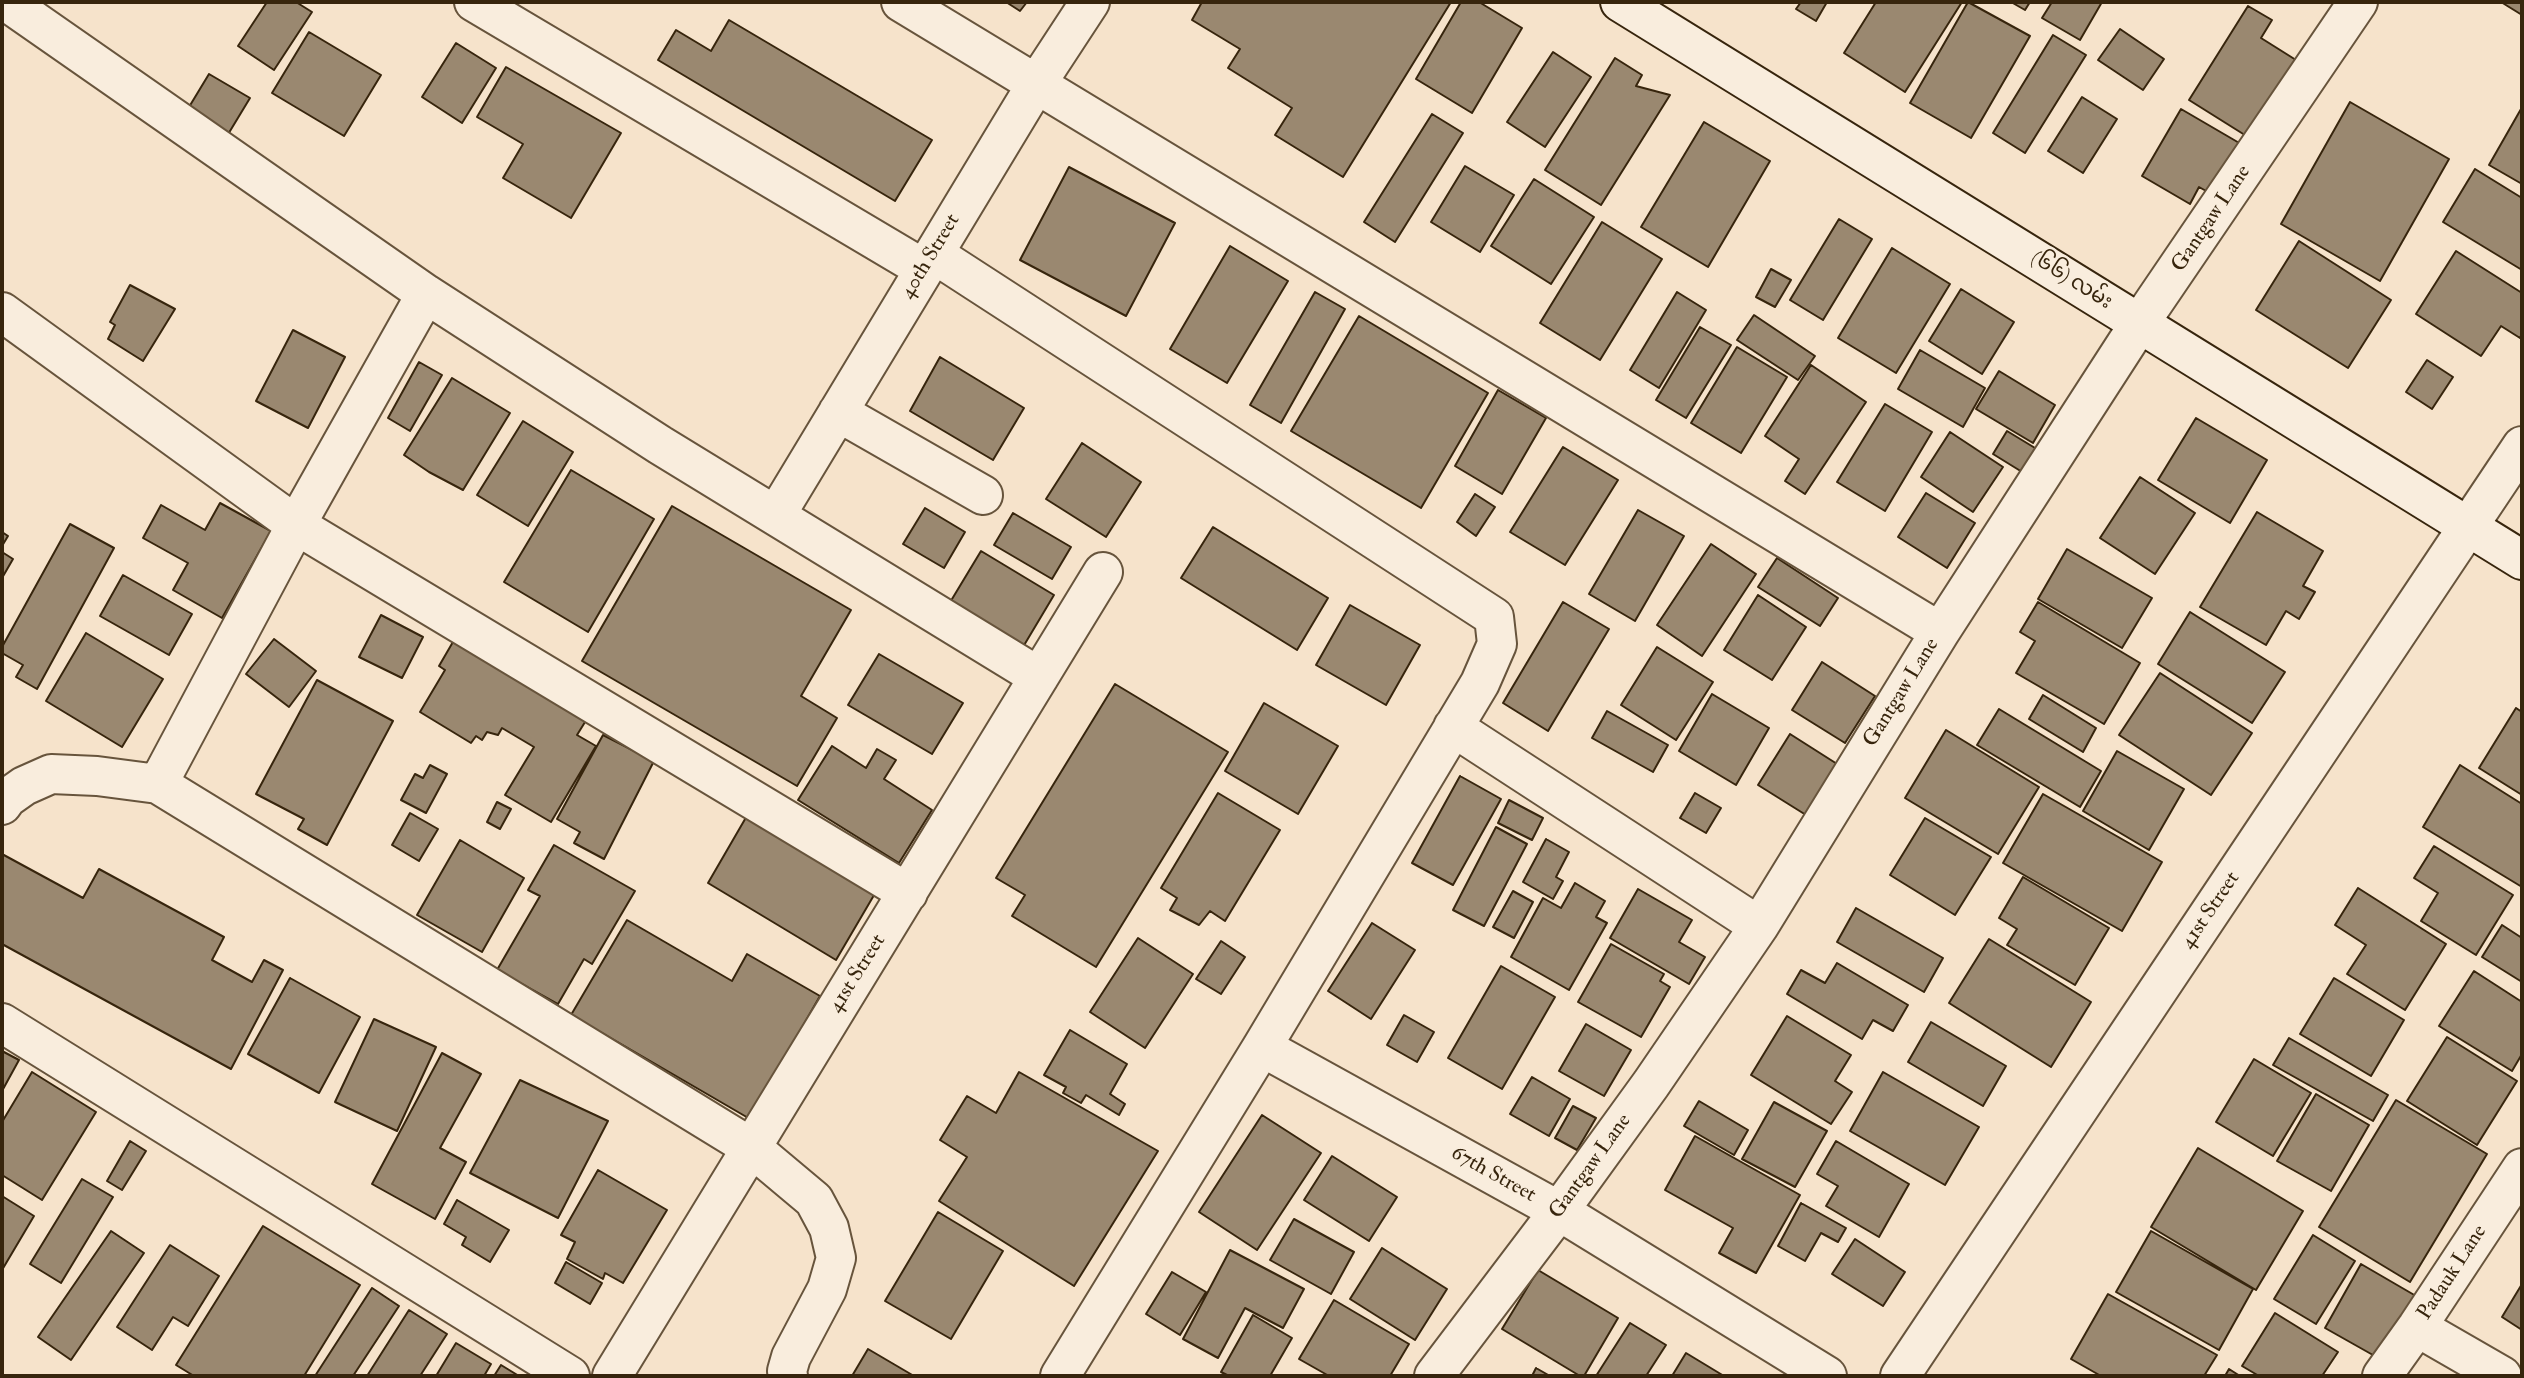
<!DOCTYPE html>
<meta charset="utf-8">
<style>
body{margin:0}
#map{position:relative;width:2524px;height:1378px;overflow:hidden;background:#f6e3cb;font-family:"IM FELL Double Pica",serif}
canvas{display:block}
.frame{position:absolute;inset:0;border:4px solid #37250d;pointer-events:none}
</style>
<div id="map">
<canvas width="2524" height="1378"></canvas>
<div class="frame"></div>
</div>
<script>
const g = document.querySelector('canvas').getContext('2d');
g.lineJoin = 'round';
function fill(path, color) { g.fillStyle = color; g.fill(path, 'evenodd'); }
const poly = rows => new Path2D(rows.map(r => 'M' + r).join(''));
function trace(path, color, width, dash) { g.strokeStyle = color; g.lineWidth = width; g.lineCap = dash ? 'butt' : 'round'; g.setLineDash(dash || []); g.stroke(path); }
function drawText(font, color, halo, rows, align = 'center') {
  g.font = font + ' "IM FELL Double Pica","Noto Sans Myanmar",serif'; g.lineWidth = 5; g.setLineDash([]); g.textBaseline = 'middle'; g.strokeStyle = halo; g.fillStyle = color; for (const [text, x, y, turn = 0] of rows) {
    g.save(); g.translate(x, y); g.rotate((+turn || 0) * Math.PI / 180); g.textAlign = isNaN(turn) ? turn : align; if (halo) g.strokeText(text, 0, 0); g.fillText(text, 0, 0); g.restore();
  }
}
const building = poly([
 [267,2,296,2,312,12,274,70,238,46,267,2],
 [1006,2,1027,2,1020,11,1006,2],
 [1202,2,1451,2,1343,177,1275,135,1292,108,1228,68,1240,49,1192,20,1202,2],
 [1461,2,1479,2,1522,28,1472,113,1416,79,1461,2],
 [1801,2,1827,2,1816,21,1796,9,1801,2],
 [1876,2,1962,2,1905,92,1844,53,1876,2],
 [1968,2,2030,36,1971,138,1910,103,1968,2],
 [2011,2,2030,2,2025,10,2011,2],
 [2052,2,2102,2,2080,40,2042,18,2052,2],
 [2501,2,2522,2,2522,15,2501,2],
 [2248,6,2272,20,2261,38,2296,60,2248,137,2189,100,2248,6],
 [729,20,932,140,895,201,658,60,676,30,711,51,729,20],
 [2120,29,2164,59,2143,90,2098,60,2120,29],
 [309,32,381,75,344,136,272,93,309,32],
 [2053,35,2086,55,2025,153,1993,133,2053,35],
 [456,43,496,68,462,123,422,97,456,43],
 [1553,52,1591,77,1545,147,1507,122,1553,52],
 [1615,58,1642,75,1636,86,1670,95,1601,205,1545,170,1615,58],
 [506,67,621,133,571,218,503,178,523,144,477,117,506,67],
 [209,74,250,98,227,136,186,112,209,74],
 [2082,97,2117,119,2083,173,2048,151,2082,97],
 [2350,102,2449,159,2380,281,2281,224,2350,102],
 [2181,109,2253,151,2224,201,2199,187,2190,204,2142,176,2181,109],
 [2521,109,2522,109,2522,184,2489,165,2521,109],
 [1432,114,1463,133,1395,242,1364,222,1432,114],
 [1704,122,1770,161,1708,267,1641,227,1704,122],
 [1465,166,1514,195,1480,252,1431,222,1465,166],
 [1069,167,1175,223,1126,316,1020,260,1069,167],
 [2475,169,2522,198,2522,270,2443,222,2475,169],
 [1534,179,1594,217,1551,284,1491,246,1534,179],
 [1839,219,1872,239,1823,320,1790,300,1839,219],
 [1602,222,1662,259,1600,360,1540,323,1602,222],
 [2299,241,2391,300,2348,368,2256,310,2299,241],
 [1230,246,1288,281,1227,383,1170,349,1230,246],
 [1892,248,1950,284,1896,373,1838,338,1892,248],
 [2456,251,2522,293,2522,334,2520,338,2501,326,2481,356,2416,314,2456,251],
 [1771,269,1791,280,1775,307,1756,297,1771,269],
 [130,285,175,309,143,361,108,339,115,325,110,322,130,285],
 [1961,289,2014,322,1982,374,1929,341,1961,289],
 [1315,292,1345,309,1281,423,1250,405,1315,292],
 [1677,292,1706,310,1659,388,1630,370,1677,292],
 [1754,315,1815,356,1798,380,1737,340,1754,315],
 [1359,316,1488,393,1421,508,1291,431,1359,316],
 [1700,327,1731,345,1686,418,1656,400,1700,327],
 [293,330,345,357,308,428,256,401,293,330],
 [1737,347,1787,377,1741,453,1691,423,1737,347],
 [1920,350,1985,388,1963,427,1898,389,1920,350],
 [940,357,1024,408,993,460,910,411,940,357],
 [2427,360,2453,377,2432,409,2406,392,2427,360],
 [419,362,442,375,410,431,388,418,419,362],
 [1811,365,1866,402,1805,494,1785,481,1799,459,1765,436,1811,365],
 [1999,371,2055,405,2033,443,1976,409,1999,371],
 [452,378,510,413,463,490,429,472,404,455,452,378],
 [1498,390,1546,418,1502,494,1455,466,1498,390],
 [1885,404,1932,432,1885,511,1837,482,1885,404],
 [2196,418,2267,460,2230,523,2158,480,2196,418],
 [523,421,573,452,528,526,477,495,523,421],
 [2007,431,2040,451,2027,475,1993,454,2007,431],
 [1950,432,2003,467,1973,512,1921,477,1950,432],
 [1082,443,1141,482,1106,537,1046,499,1082,443],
 [1563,447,1618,480,1565,565,1510,532,1563,447],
 [571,470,654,519,588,632,504,582,571,470],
 [2140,477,2195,513,2155,574,2100,538,2140,477],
 [1926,493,1975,523,1947,568,1898,537,1926,493],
 [1475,494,1495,507,1476,536,1457,522,1475,494],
 [220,503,271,531,222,618,173,590,188,563,143,538,161,505,205,530,220,503],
 [672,506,851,610,801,696,837,718,797,786,582,661,672,506],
 [925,508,965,532,944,568,903,544,925,508],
 [1638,510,1684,536,1635,621,1589,594,1638,510],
 [2257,512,2323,551,2303,586,2315,592,2299,619,2286,611,2266,645,2200,607,2257,512],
 [1013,513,1071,547,1052,579,994,545,1013,513],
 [70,524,114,548,37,689,16,677,23,665,2,653,2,647,70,524],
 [1213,527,1328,598,1297,650,1181,578,1213,527],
 [2,532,8,536,2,546,2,532],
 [1711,544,1756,574,1702,656,1657,625,1711,544],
 [2067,549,2152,598,2122,648,2038,599,2067,549],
 [981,551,1054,595,1020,652,946,609,981,551],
 [2,552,13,559,2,578,2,552],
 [1777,558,1838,598,1820,626,1758,587,1777,558],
 [123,575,192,614,169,655,100,616,123,575],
 [1758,595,1806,627,1772,680,1724,650,1758,595],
 [1563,602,1609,629,1548,731,1503,703,1563,602],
 [2038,602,2140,663,2104,724,2016,673,2035,641,2020,632,2038,602],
 [1350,605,1420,645,1386,705,1316,665,1350,605],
 [2190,612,2285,672,2252,723,2158,664,2190,612],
 [381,615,423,637,402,678,359,657,381,615],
 [86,633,163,679,122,747,46,701,86,633],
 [457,635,590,714,577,735,596,746,551,822,505,795,534,747,502,728,498,735,487,732,482,740,476,736,471,743,420,712,445,670,439,666,457,635],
 [274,639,316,671,289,707,246,674,274,639],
 [1657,647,1713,682,1676,740,1621,705,1657,647],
 [879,654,963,703,932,754,848,705,879,654],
 [1822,662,1875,696,1845,743,1792,710,1822,662],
 [2160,673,2252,733,2211,795,2119,735,2160,673],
 [317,680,393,721,327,845,298,829,304,819,256,794,317,680],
 [1115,684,1228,752,1096,967,1012,916,1025,895,996,878,1115,684],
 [1712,694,1769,728,1736,785,1679,751,1712,694],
 [2043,695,2096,728,2083,752,2029,719,2043,695],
 [1264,703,1338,746,1298,814,1225,771,1264,703],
 [2516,708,2522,712,2522,795,2479,768,2516,708],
 [1999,709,2101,771,2080,807,1977,745,1999,709],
 [1607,711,1668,745,1653,772,1592,738,1607,711],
 [1946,730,2039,787,1998,854,1905,798,1946,730],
 [1790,734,1845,769,1814,820,1758,785,1790,734],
 [603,735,654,761,604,859,574,843,580,832,557,819,603,735],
 [832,746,866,768,877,749,896,760,884,779,932,810,899,863,798,800,832,746],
 [2117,751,2184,789,2149,850,2083,811,2117,751],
 [430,765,447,774,426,813,401,800,415,774,423,778,430,765],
 [2460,765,2522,804,2522,887,2423,827,2460,765],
 [1460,776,1501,799,1453,885,1412,863,1460,776],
 [1218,793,1280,830,1225,921,1210,911,1199,925,1170,910,1177,898,1161,888,1218,793],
 [1695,793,1721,808,1706,833,1680,818,1695,793],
 [2043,794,2162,862,2122,931,2003,863,2043,794],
 [1509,800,1543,818,1532,840,1498,823,1509,800],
 [497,802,511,809,500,829,487,822,497,802],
 [410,813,438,829,419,861,392,845,410,813],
 [748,814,877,890,836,960,708,883,748,814],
 [1925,818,1991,857,1955,915,1890,875,1925,818],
 [1496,827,1527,844,1484,926,1453,910,1496,827],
 [1546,839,1569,852,1556,877,1563,881,1553,899,1523,882,1546,839],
 [460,840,524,878,482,952,417,915,460,840],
 [554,845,635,891,592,964,584,959,558,1004,497,970,540,896,528,890,554,845],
 [2434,846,2513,895,2476,955,2421,921,2438,893,2414,878,2434,846],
 [2,854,83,898,99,869,224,937,212,960,252,982,264,960,283,970,231,1069,2,944,2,854],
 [2023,877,2109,928,2075,985,2007,945,2017,929,1999,918,2023,877],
 [1575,883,1605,901,1596,917,1607,923,1569,990,1511,957,1543,898,1561,908,1575,883],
 [2358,888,2446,944,2405,1010,2347,974,2366,945,2335,925,2358,888],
 [1638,889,1692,920,1679,942,1705,957,1689,984,1610,938,1638,889],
 [1513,891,1533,902,1514,938,1493,927,1513,891],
 [1856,908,1943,958,1924,992,1837,942,1856,908],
 [627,920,732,981,747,954,820,996,750,1119,571,1015,627,920],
 [1372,923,1415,950,1371,1019,1328,991,1372,923],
 [2502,925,2522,938,2522,982,2482,957,2502,925],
 [1138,938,1193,974,1145,1048,1090,1012,1138,938],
 [1989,939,2091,1002,2051,1067,1949,1003,1989,939],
 [1221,941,1245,957,1221,994,1196,979,1221,941],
 [1611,944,1664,974,1660,981,1670,987,1641,1037,1578,1002,1611,944],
 [1837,963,1908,1005,1893,1031,1873,1020,1862,1039,1787,994,1801,970,1825,983,1837,963],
 [1501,966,1555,997,1502,1089,1448,1058,1501,966],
 [2474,971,2522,1002,2522,1054,2512,1071,2439,1026,2474,971],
 [290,978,360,1017,319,1093,248,1054,290,978],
 [2334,978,2404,1020,2371,1076,2300,1034,2334,978],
 [1404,1015,1434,1032,1417,1062,1387,1045,1404,1015],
 [1787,1016,1851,1055,1835,1081,1852,1092,1831,1124,1751,1075,1787,1016],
 [374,1019,436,1047,397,1131,335,1102,374,1019],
 [1931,1022,2006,1066,1983,1106,1908,1062,1931,1022],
 [1586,1024,1631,1050,1604,1096,1559,1071,1586,1024],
 [1070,1030,1127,1064,1110,1094,1125,1104,1119,1115,1086,1095,1081,1103,1063,1093,1066,1087,1044,1075,1070,1030],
 [2447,1037,2517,1081,2477,1145,2407,1101,2447,1037],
 [2289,1038,2388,1095,2373,1121,2273,1065,2289,1038],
 [2,1051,19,1060,2,1091,2,1051],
 [442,1053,481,1074,440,1148,466,1162,435,1219,372,1184,442,1053],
 [2254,1059,2311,1093,2273,1156,2216,1122,2254,1059],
 [32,1072,96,1112,42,1200,2,1175,2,1122,32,1072],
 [1019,1072,1158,1151,1074,1286,939,1201,967,1157,940,1140,967,1096,996,1113,1019,1072],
 [1883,1072,1979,1127,1945,1185,1850,1131,1883,1072],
 [1532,1077,1570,1099,1549,1136,1510,1114,1532,1077],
 [520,1080,608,1121,558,1218,470,1173,520,1080],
 [2316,1094,2369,1125,2331,1191,2277,1161,2316,1094],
 [2396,1100,2487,1154,2410,1282,2319,1227,2396,1100],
 [1699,1101,1748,1130,1734,1155,1684,1126,1699,1101],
 [1774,1102,1827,1131,1795,1187,1742,1159,1774,1102],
 [1573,1106,1596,1118,1577,1150,1555,1138,1573,1106],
 [1262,1115,1321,1153,1257,1250,1199,1212,1262,1115],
 [1695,1136,1800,1195,1756,1273,1719,1253,1733,1228,1665,1190,1695,1136],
 [130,1141,146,1151,122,1190,107,1181,130,1141],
 [1836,1141,1909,1184,1879,1237,1826,1206,1838,1186,1817,1174,1836,1141],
 [2198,1148,2303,1211,2256,1290,2151,1227,2198,1148],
 [1332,1156,1397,1197,1369,1241,1304,1200,1332,1156],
 [598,1170,667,1210,623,1283,605,1273,603,1279,567,1259,575,1242,561,1235,598,1170],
 [82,1179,113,1197,61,1283,30,1264,82,1179],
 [2,1196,34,1216,2,1270,2,1196],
 [457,1200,509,1230,490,1262,462,1245,466,1237,444,1224,457,1200],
 [1801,1203,1846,1228,1838,1242,1821,1233,1805,1261,1778,1246,1801,1203],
 [938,1212,1003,1251,951,1339,885,1301,938,1212],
 [1294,1219,1354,1252,1331,1294,1270,1260,1294,1219],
 [263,1226,360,1285,304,1376,194,1376,176,1365,263,1226],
 [111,1231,144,1253,71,1360,38,1337,111,1231],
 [2151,1231,2253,1289,2219,1350,2116,1292,2151,1231],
 [2313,1235,2355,1261,2316,1324,2274,1299,2313,1235],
 [1855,1239,1905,1272,1883,1306,1832,1274,1855,1239],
 [170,1245,219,1276,188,1326,173,1317,152,1350,117,1327,170,1245],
 [1382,1248,1447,1289,1415,1340,1350,1299,1382,1248],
 [1230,1250,1304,1289,1283,1328,1245,1308,1218,1358,1183,1339,1230,1250],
 [566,1262,602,1283,590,1304,555,1283,566,1262],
 [2361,1264,2416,1296,2380,1359,2325,1328,2361,1264],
 [1538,1270,1618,1318,1584,1376,1580,1376,1502,1329,1538,1270],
 [1172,1272,1206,1292,1180,1335,1146,1314,1172,1272],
 [2522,1284,2522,1330,2502,1317,2522,1284],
 [372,1288,399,1306,353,1376,315,1376,372,1288],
 [2108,1294,2217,1355,2204,1376,2101,1376,2071,1359,2108,1294],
 [1334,1300,1409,1344,1390,1376,1329,1376,1299,1359,1334,1300],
 [409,1310,447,1334,420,1376,367,1376,409,1310],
 [2275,1313,2338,1352,2322,1376,2259,1376,2242,1366,2275,1313],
 [1253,1315,1292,1338,1270,1376,1229,1376,1221,1372,1253,1315],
 [1630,1323,1666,1345,1646,1376,1596,1376,1630,1323],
 [456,1343,491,1364,484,1376,436,1376,456,1343],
 [868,1349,914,1376,852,1376,868,1349],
 [1686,1353,1724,1376,1672,1376,1686,1353],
 [501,1365,519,1376,494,1376,501,1365],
 [1536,1368,1550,1376,1532,1376,1536,1368],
 [2229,1369,2240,1376,2225,1376,2229,1369]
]);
const street = poly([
 [7,2,426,294,660,445,1039,677],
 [474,2,924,269],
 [901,2,1940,632],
 [934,254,1494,617,1497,644,1480,683,1262,1047,1060,1376],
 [426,294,296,525,158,784,752,1148,814,1200,829,1228,836,1258,827,1289,791,1357,787,1371,788,1376],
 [2,312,296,525,908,893],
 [838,412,983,495],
 [776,515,1037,83,1090,2],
 [1453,727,1759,926],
 [2,805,7,798,24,786,51,774,97,776,158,784],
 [2,1023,570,1376],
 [1262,1047,1559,1211,1827,1376],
 [2417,1327,2502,1376],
 [612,1376,1103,572],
 [1434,1376,1559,1211,1651,1084,1759,926,1940,632,2139,324,2358,2],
 [1900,1376,2522,446],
 [2382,1376,2417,1327,2522,1168]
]);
const secondary = poly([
 [1620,2,2522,560]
]);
const streetNames = [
 ["Gantgaw Lane",2212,219,-56],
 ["40th Street",931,257,-59],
 ["(၆၆) လမ်း",2071,281,32],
 ["Gantgaw Lane",1902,693,-58],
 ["41st Street",2211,911,-56],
 ["41st Street",858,974,-58],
 ["Gantgaw Lane",1591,1167,-54],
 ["67th Street",1493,1175,29],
 ["Padauk Lane",2453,1273,-57]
];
fill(building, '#9a8870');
trace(building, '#37250d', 2);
trace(street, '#67543c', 42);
trace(secondary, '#37250d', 42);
trace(street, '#f9eddd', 38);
trace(secondary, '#f9eddd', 38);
drawText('21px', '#37250d', '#f9eddd', streetNames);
</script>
